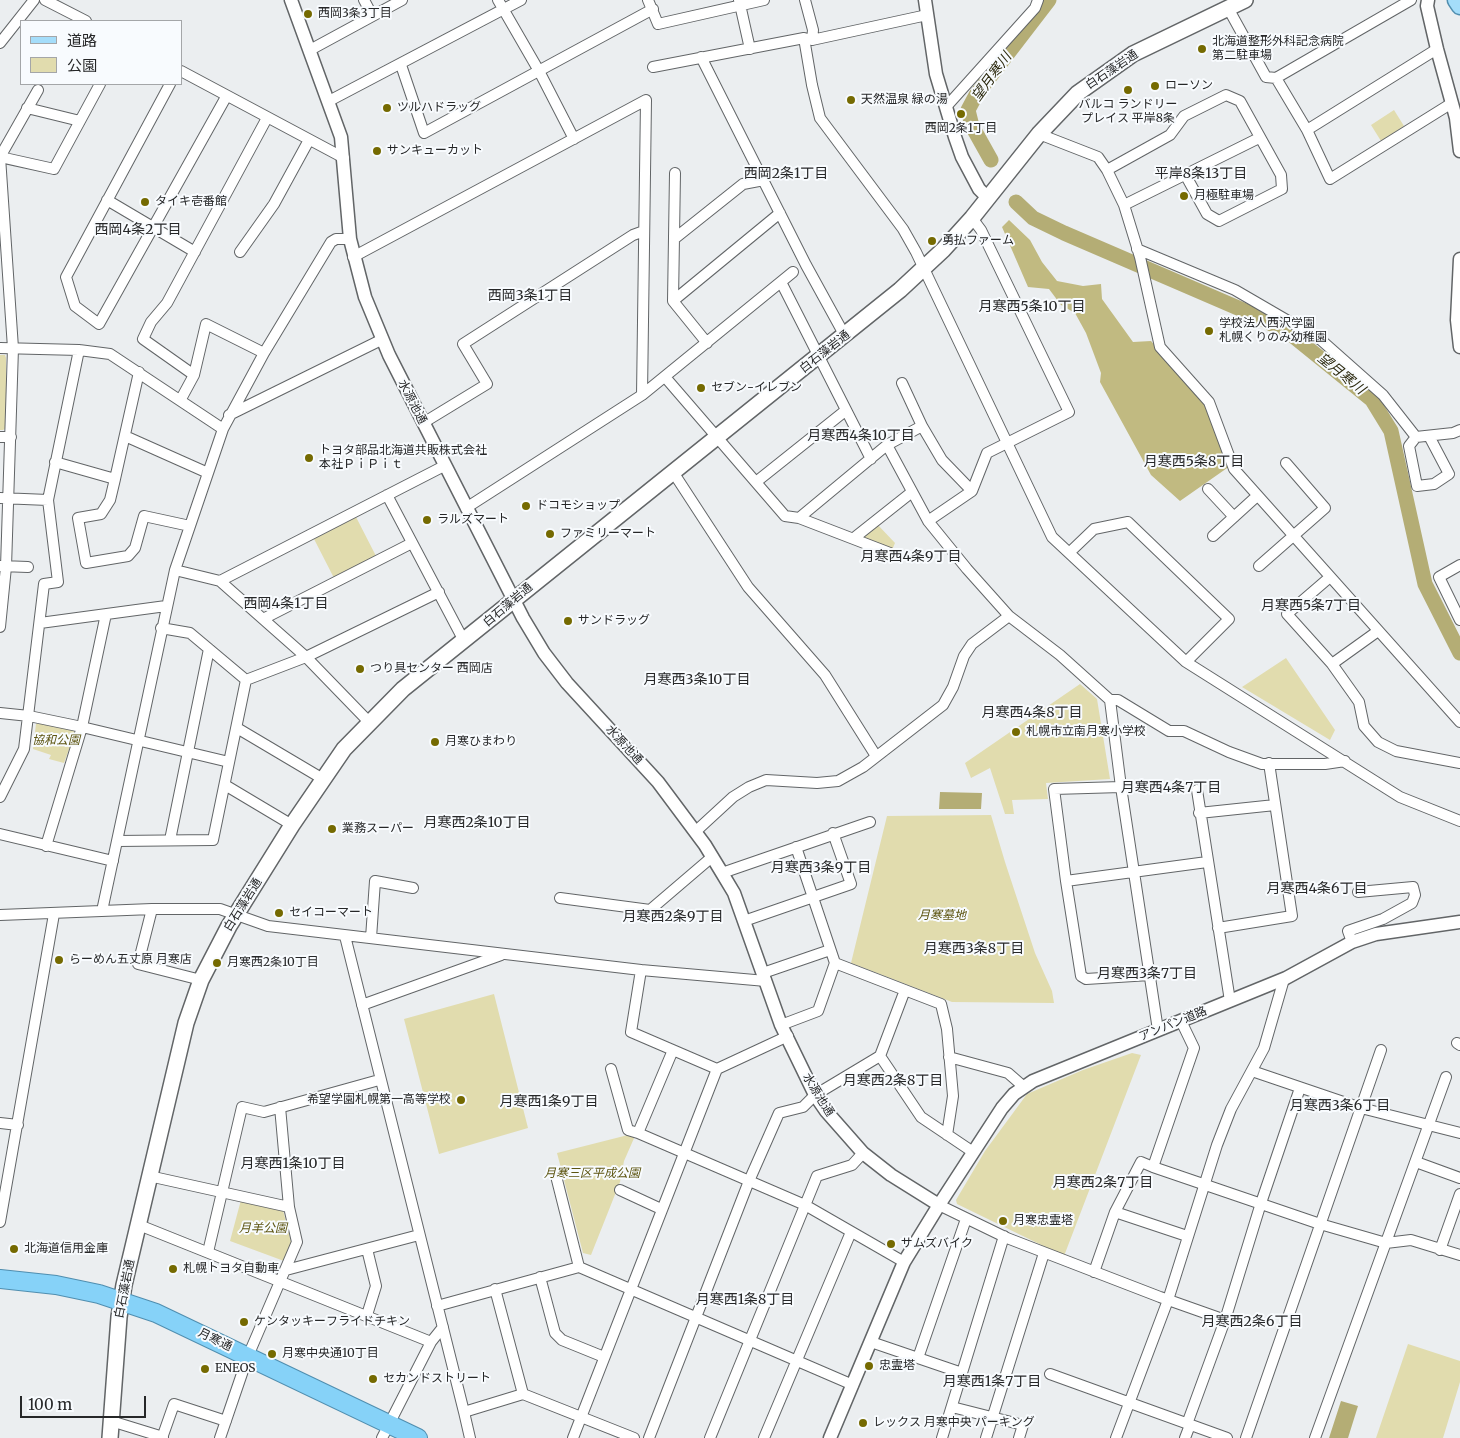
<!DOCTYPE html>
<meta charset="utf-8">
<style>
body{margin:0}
#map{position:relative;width:1460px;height:1438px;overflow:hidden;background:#ebeef0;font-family:Merriweather,"Noto Sans JP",serif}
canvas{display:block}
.legend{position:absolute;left:20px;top:20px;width:162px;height:65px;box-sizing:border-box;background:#f8fbfe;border:1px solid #a4a6a8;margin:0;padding:6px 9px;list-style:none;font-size:15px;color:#262728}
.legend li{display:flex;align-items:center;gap:10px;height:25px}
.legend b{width:25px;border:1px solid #a4a6a8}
.scale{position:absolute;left:20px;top:1396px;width:126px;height:22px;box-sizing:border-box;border:2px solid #262728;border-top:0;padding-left:6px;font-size:15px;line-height:18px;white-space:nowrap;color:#262728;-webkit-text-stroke:4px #f8fbfe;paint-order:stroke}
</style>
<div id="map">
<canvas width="1460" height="1438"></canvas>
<ul class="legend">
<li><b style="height:6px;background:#a4ddfa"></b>道路</li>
<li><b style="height:14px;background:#e1dcae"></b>公園</li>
</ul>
<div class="scale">100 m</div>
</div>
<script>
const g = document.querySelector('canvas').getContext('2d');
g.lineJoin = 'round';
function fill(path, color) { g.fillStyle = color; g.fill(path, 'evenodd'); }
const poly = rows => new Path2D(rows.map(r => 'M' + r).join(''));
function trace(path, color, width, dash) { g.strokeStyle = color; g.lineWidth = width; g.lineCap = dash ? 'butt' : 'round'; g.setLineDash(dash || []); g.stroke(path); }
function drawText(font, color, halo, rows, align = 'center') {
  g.font = font + ' Merriweather,"Noto Sans JP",serif'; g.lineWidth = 4; g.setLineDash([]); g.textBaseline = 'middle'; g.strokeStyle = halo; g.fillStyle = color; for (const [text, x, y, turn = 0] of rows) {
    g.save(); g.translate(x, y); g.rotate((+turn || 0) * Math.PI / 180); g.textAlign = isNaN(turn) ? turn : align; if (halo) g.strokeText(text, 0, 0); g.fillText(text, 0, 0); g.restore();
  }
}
const green = poly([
 [1394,110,1404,126,1381,141,1371,125],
 [0,355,5,355,6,358,6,428,3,430,0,430],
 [356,517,376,556,334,578,314,539],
 [877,524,895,543,892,550,863,538],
 [1286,658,1335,730,1330,740,1242,687],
 [1080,684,1097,699,1110,779,1046,783,1048,799,1012,800,1014,814,1005,814,990,768,971,778,965,763],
 [40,723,73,730,75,733,64,763,49,759,51,755,33,749,36,724],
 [991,815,1005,862,1035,953,1052,991,1054,1003,952,1002,851,963,887,816],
 [494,994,528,1128,439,1154,404,1019],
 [1132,1053,1141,1055,1064,1256,957,1204,956,1200,985,1151,1027,1094,1083,1070],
 [628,1135,635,1136,624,1161,620,1182,591,1255,583,1253,557,1153],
 [241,1200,283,1210,291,1242,284,1261,230,1241],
 [1408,1344,1460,1361,1460,1382,1443,1438,1376,1438]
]);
const forest = poly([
 [1009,220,1030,240,1042,262,1057,281,1083,286,1101,284,1102,299,1133,342,1151,341,1205,404,1230,466,1180,501,1151,475,1100,382,1101,373,1086,333,1075,313,1061,305,1049,289,1028,287,1002,227]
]);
const water = poly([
 [940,792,982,793,981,809,939,809],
 [1341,1401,1358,1406,1348,1438,1329,1438]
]);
const river = poly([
 [991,160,972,126,968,110,976,95,1049,0],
 [1016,202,1033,218,1064,233,1259,317,1293,336,1372,400,1391,431,1425,584,1460,653]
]);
const minor = poly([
 [45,0,86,21],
 [364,0,372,15],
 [498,0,539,71,574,139],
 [648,0,658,24,764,0],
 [739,0,750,49],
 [805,0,813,30,812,40],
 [1228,8,1266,77,1276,78,1307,130,1330,179,1452,103],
 [804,38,812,85,820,118,903,229,916,252,1052,537,1186,662,1400,797,1460,821],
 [0,43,34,0],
 [310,50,402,0],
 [701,57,806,265,845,336],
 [401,65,424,133,653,9],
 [653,67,804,38,812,40,927,15],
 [181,71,344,158],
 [1276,78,1411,0],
 [170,84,66,277,75,306,99,324,226,97],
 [329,101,521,0],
 [946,107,1035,8,1038,0],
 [27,108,80,121],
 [1307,130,1437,49],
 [1039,134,1098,157,1107,170,1124,205,1140,257,1160,347,1209,402,1234,469,1460,722],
 [0,157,54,169,100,84],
 [1107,170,1170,135,1184,116,1226,95,1240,101,1281,175,1282,189,1219,221,1207,214,1186,176],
 [675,173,673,301,707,343],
 [107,200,195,252],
 [1124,205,1259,138],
 [674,239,743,184,764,180],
 [1137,249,1235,290,1321,340,1383,395,1416,437,1453,433,1460,430],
 [240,252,274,204,309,140],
 [353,257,646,100,642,395],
 [781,282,871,459],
 [673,301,780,213],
 [0,348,79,350,110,354,223,429],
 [194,375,143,339,151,322,167,303,267,118],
 [665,377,785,516,799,518,887,445,922,426,902,383],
 [181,399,194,375,206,324,264,353],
 [229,415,381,340],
 [423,423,487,384,463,344,633,235,644,231],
 [922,426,942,460,972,491],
 [125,436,208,473],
 [0,437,11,437],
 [1416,437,1409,446,1417,486,1434,484,1449,474,1429,436],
 [887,445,928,521,967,569,1009,616,1060,655,1110,700,1121,787,1158,1030],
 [55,462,115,479,139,372],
 [673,472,748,587,825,675,876,756],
 [115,479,110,500,101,514,78,518,86,563,128,556,135,548,144,516,190,526],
 [756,482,845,411],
 [1208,489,1234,517],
 [387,495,464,641],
 [0,498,48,500,79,350],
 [466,508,642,395,793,272],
 [799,518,890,553],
 [928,521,972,491,987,453,1069,412,981,230,972,218],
 [1213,536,1257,496],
 [854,538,912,492],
 [1070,552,1094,529,1128,522,1229,619,1186,662],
 [1460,565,1439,577,1460,620],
 [1,566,28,567],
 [1259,566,1325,508,1286,463],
 [175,570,220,581,306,657,369,722],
 [1330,577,1287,614,1332,664,1359,702,1364,726,1378,742,1396,751,1460,763],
 [220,581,444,466],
 [263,619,412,543],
 [40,623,166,606],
 [0,627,6,567,13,348,0,157,38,90],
 [161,628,190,633,246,680],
 [1332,664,1378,631],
 [1110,700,1118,700,1169,731,1184,731,1229,752,1262,764,1325,764,1345,761],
 [0,713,29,716,82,727,229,762],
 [237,728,323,779],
 [225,785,292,825],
 [1121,787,1054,789,1066,881,1081,976,1086,979,1150,975],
 [1197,790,1230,1001],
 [0,797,24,749,44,584,58,582,48,500],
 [1199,813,1275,805],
 [695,832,733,797,749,787,766,780,817,783,838,781,863,767,943,705,953,687,964,656,972,644,1009,616],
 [0,834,113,861],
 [170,840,209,649],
 [117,841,213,840,246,680,306,657,439,592],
 [46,846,82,727,106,614],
 [796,847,835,963,941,1004,947,1029,953,1096,947,1135],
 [722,873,870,822],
 [1066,881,1207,862],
 [560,898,650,910,712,857],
 [152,909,138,964,201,980],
 [102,911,175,570,223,429,264,353,331,242,336,239,350,239],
 [0,915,152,909,220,909,268,926,641,970,766,981],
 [744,921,851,884,833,833],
 [1218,928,1292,916,1269,763],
 [345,936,464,1412,523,1394,634,1438],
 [371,938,375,881,413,888],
 [1352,942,1348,931,1383,919,1412,903,1415,895,1413,887,1358,892],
 [641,970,631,1032,717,1069],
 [763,973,830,950],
 [362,1005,501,955],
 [1181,1021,1194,1048,1153,1167,1320,1224,1386,1243,1411,1240,1460,1255],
 [781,1025,818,1011,835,963],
 [1457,1043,1460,1045],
 [673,1050,638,1133,805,1205,904,1262],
 [880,1056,921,1117,973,1152],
 [949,1057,1008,1073,1024,1087],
 [611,1069,628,1130,638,1133],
 [1252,1071,1361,1108,1460,1133],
 [0,1123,18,1125],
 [1416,1162,1460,1178],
 [555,1172,579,1267],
 [149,1176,289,1207],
 [620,1190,661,1209],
 [939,1205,1007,1238,1160,1297,1225,1320],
 [1115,1212,1187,1236],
 [0,1222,54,914],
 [139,1225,431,1342],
 [1440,1250,1460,1194],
 [208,1252,242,1107,264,1112,379,1080],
 [286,1270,419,1235],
 [1094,1272,1115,1212,1141,1162,1153,1167],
 [540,1277,555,1333,562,1340,604,1357],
 [495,1289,523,1394],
 [437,1306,579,1267,853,1385],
 [367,1315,376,1286,367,1249],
 [871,1342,962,1373],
 [918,1358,966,1219],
 [1050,1374,1227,1438],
 [952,1407,1023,1425,1019,1438],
 [464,1412,470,1438],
 [111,1421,163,1437],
 [1187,1424,1225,1320,1261,1203,1300,1088],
 [162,1438,174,1404,226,1421],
 [220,1438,248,1356,297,1242,289,1207,280,1107],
 [382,1438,431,1342,443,1327],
 [573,1438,717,1069,788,1036],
 [649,1438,749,1181,779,1113,803,1107,815,1095,880,1056,905,990],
 [710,1438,817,1176,852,1165,863,1153],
 [764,1438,851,1232],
 [942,1438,1004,1236],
 [986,1438,1044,1253],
 [1116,1438,1168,1300,1217,1145,1231,1109,1264,1048,1284,979],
 [1185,1438,1190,1425],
 [1246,1438,1381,1050],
 [1315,1438,1446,1077]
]);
const tertiary = poly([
 [291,0,341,137,350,239,365,297,389,355,523,618,544,653,567,683,658,782,705,845,722,873,734,893,781,1025,815,1095,826,1111,863,1153,891,1175,939,1205,904,1262,830,1438],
 [925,0,936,74,955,137,962,157,979,189,988,198],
 [1428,0,1427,6,1437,49,1456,118,1460,151],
 [1460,259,1457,320,1460,347],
 [939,1205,1002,1108,1014,1094,1033,1081,1286,978,1352,942,1376,934,1460,922]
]);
const secondary = poly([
 [110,1438,119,1317,124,1285,186,1023,201,980,229,926,292,825,344,749,403,689,900,290,943,250,972,218,1039,134,1078,93,1133,54,1245,0]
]);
const primary = poly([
 [1456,0,1460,6]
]);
const trunk = poly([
 [0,1279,56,1285,99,1294,156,1313,418,1438]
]);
const markers = [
 [308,14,5,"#756a01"],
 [1202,49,5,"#756a01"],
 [1155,86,5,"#756a01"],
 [1128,90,5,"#756a01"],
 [851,100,5,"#756a01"],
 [387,108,5,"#756a01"],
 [961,114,5,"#756a01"],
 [377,151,5,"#756a01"],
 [1184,196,5,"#756a01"],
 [145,202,5,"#756a01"],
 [932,241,5,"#756a01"],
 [1209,331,5,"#756a01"],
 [701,388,5,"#756a01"],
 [309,458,5,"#756a01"],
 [526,506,5,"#756a01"],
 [427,520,5,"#756a01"],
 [550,534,5,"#756a01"],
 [568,621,5,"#756a01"],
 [360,669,5,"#756a01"],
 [1016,732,5,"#756a01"],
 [435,742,5,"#756a01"],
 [332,829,5,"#756a01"],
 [279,913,5,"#756a01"],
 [59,960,5,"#756a01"],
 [217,963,5,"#756a01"],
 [461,1100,5,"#756a01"],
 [1003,1221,5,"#756a01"],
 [891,1244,5,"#756a01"],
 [14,1249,5,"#756a01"],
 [173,1269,5,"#756a01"],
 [244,1322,5,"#756a01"],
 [272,1354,5,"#756a01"],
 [869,1366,5,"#756a01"],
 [205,1369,5,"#756a01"],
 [373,1379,5,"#756a01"],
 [863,1423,5,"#756a01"]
];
const poiNames = [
 ["西岡3条3丁目",318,14],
 ["北海道整形外科記念病院",1212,42],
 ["第二駐車場",1212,56],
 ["ローソン",1165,86],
 ["天然温泉 緑の湯",861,100],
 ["バルコ ランドリー",1128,105,"center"],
 ["プレイス 平岸8条",1128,119,"center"],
 ["ツルハドラッグ",397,108],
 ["西岡2条1丁目",961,129,"center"],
 ["サンキューカット",387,151],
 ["月極駐車場",1194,196],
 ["タイキ壱番館",155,202],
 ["勇払ファーム",942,241],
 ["学校法人西沢学園",1219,324],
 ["札幌くりのみ幼稚園",1219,338],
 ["セブン-イレブン",711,388],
 ["トヨタ部品北海道共販株式会社",319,451],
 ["本社ＰｉＰｉｔ",319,465],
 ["ドコモショップ",536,506],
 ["ラルズマート",437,520],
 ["ファミリーマート",560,534],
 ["サンドラッグ",578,621],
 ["つり具センター 西岡店",370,669],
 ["札幌市立南月寒小学校",1026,732],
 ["月寒ひまわり",445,742],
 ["業務スーパー",342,829],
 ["セイコーマート",289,913],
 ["らーめん五丈原 月寒店",69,960],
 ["月寒西2条10丁目",227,963],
 ["希望学園札幌第一高等学校",451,1100,"right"],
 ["月寒忠霊塔",1013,1221],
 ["サムズバイク",901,1244],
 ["北海道信用金庫",24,1249],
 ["札幌トヨタ自動車",183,1269],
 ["ケンタッキーフライドチキン",254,1322],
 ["月寒中央通10丁目",282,1354],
 ["忠霊塔",879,1366],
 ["ENEOS",215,1369],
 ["セカンドストリート",383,1379],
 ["レックス 月寒中央 パーキング",873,1423]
];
const streetNames = [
 ["白石藻岩通",1112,70,-34],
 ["白石藻岩通",825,352,-38],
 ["水源池通",412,402,63],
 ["白石藻岩通",508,605,-40],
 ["水源池通",624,745,47],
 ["白石藻岩通",243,905,-58],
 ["アンパン道路",1173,1024,-22],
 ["水源池通",818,1095,58],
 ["白石藻岩通",125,1289,-79],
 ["月寒通",215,1340,26]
];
const parkNames = [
 ["協和公園",56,741],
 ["月寒墓地",942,916],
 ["月寒三区平成公園",592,1174],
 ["月羊公園",263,1229]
];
const waterNames = [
 ["望月寒川",992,77,-54],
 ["望月寒川",1341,374,39]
];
const neighbourhoodNames = [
 ["西岡2条1丁目",786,174],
 ["平岸8条13丁目",1201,174],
 ["西岡4条2丁目",138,230],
 ["西岡3条1丁目",530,296],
 ["月寒西5条10丁目",1032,307],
 ["月寒西4条10丁目",861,436],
 ["月寒西5条8丁目",1194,462],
 ["月寒西4条9丁目",911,557],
 ["西岡4条1丁目",286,604],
 ["月寒西5条7丁目",1311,606],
 ["月寒西3条10丁目",697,680],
 ["月寒西4条8丁目",1032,713],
 ["月寒西4条7丁目",1171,788],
 ["月寒西2条10丁目",477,823],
 ["月寒西3条9丁目",821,868],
 ["月寒西4条6丁目",1317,889],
 ["月寒西2条9丁目",673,917],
 ["月寒西3条8丁目",974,949],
 ["月寒西3条7丁目",1147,974],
 ["月寒西2条8丁目",893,1081],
 ["月寒西1条9丁目",549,1102],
 ["月寒西3条6丁目",1340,1106],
 ["月寒西1条10丁目",293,1164],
 ["月寒西2条7丁目",1103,1183],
 ["月寒西1条8丁目",745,1300],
 ["月寒西2条6丁目",1252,1322],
 ["月寒西1条7丁目",992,1382]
];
fill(green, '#e1dcae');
fill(forest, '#c1ba81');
fill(water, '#b4ad75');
trace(river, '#b4ad75', 15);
trace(minor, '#626567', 12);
trace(tertiary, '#626567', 15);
trace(secondary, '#626567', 18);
trace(primary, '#508eaf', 19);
trace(trunk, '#508eaf', 20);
trace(minor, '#fff', 10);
trace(tertiary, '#fff', 12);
trace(secondary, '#fff', 15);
trace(primary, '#a4ddfa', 16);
trace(trunk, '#86d2f8', 18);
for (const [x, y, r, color] of markers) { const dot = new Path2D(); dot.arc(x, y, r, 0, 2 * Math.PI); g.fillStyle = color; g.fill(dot); trace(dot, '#f8fbfe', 2); }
drawText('12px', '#262728', '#f8fbfe', poiNames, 'left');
drawText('12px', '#262728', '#f8fbfe', streetNames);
drawText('italic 12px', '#5c5410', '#f8fbfe', parkNames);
drawText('italic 14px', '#2d2a0f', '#f8fbfe', waterNames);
drawText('14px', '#262728', '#f8fbfe', neighbourhoodNames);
</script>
